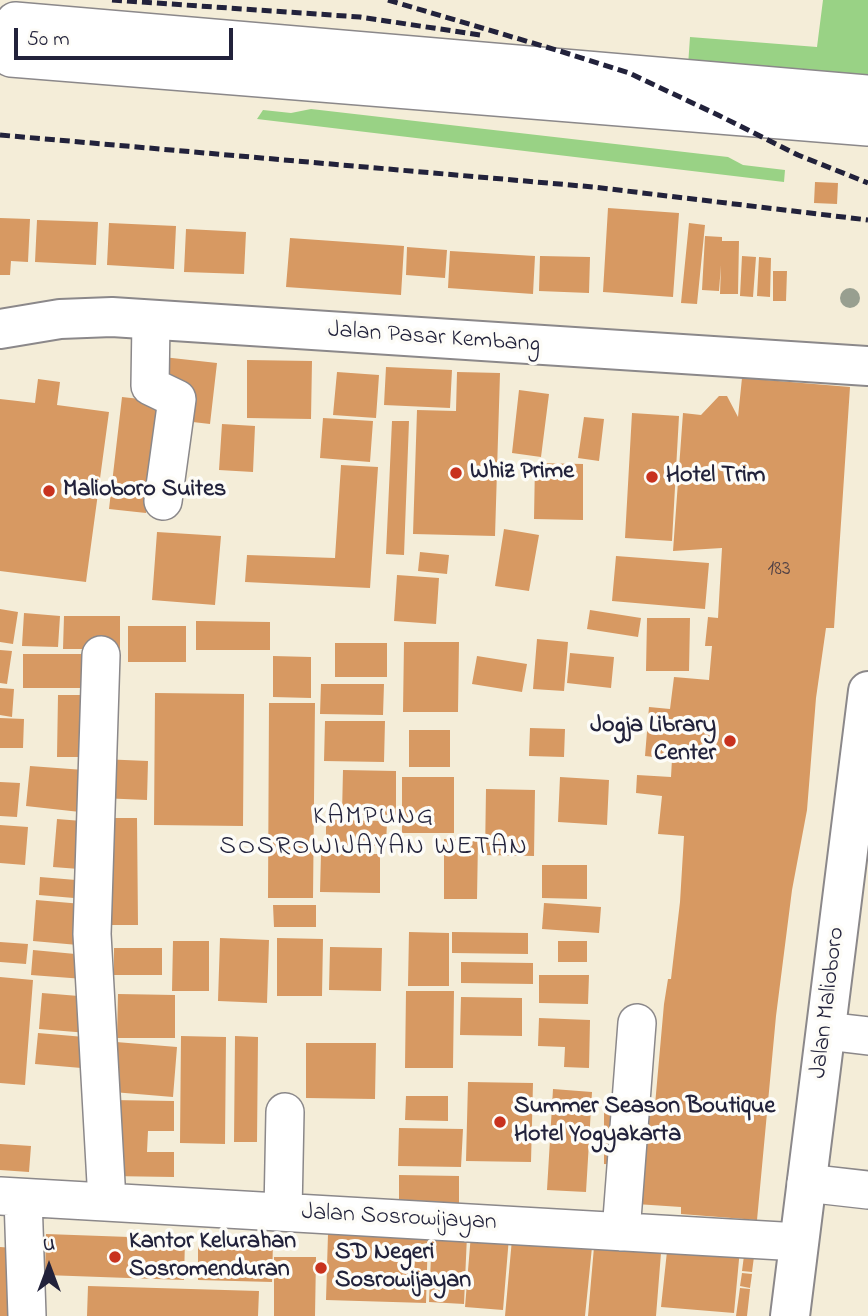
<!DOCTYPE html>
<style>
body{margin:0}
#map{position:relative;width:868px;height:1316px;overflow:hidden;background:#f4edd8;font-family:"Indie Flower",sans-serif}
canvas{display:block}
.north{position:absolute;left:14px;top:1232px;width:70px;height:70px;-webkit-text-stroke:5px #fdfcf7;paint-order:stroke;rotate:0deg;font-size:19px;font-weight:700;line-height:28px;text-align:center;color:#22223b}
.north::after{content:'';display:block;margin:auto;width:24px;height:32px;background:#22223b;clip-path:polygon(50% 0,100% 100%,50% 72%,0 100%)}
.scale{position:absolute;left:14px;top:28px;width:219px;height:32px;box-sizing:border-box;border:4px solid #22223b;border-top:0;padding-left:9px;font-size:21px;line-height:24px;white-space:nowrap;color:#22223b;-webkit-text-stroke:5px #fdfcf7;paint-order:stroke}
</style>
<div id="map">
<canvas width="868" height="1316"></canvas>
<div class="north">U</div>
<div class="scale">50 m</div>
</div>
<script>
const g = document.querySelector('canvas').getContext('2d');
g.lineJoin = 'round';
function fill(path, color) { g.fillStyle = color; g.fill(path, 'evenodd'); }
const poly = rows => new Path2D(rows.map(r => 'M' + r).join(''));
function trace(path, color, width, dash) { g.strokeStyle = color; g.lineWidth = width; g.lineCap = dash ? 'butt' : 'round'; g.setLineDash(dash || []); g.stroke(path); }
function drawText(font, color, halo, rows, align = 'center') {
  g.font = font + ' "Indie Flower",sans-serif'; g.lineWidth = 7; g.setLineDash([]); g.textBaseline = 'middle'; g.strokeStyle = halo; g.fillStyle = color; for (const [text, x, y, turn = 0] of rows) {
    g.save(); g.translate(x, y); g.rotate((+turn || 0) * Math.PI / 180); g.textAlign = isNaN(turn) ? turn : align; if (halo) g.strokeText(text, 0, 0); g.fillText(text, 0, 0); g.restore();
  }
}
const green = poly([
 [823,0,868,0,868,78,688,66,690,37,817,47],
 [311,109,728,157,743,165,785,170,784,182,257,119,263,110,291,113]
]);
const building = poly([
 [815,182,838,183,837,204,814,203],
 [608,208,679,213,673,297,603,292],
 [0,218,30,219,28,262,11,261,10,275,0,275],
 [37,220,98,222,96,265,35,262],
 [109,223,176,226,174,269,107,265],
 [689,223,705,225,697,304,681,303],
 [186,229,246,232,244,274,184,272],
 [705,236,722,237,722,241,739,241,738,294,720,294,721,265,719,291,702,290],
 [290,238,404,246,401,295,286,287],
 [407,247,447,250,445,278,406,275],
 [450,251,535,256,533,294,448,288],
 [540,256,590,257,589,293,539,291],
 [742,256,756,257,753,297,740,296],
 [759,257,771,258,770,297,757,296],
 [773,271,787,271,786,301,773,301],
 [154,356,217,363,210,424,158,418,146,513,109,509,122,397,149,400],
 [247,360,312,361,311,419,247,418],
 [386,367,452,370,450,408,384,405],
 [337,372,379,375,376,418,333,415],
 [457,372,500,373,495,536,413,534,417,410,456,411],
 [742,378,850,387,834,628,826,628,816,698,807,810,792,890,776,1016,757,1220,681,1214,681,1207,636,1204,647,1104,655,1105,664,1004,668,979,671,979,680,902,684,836,658,834,662,796,636,793,637,775,671,777,672,759,645,756,649,707,670,709,674,677,709,680,712,646,705,646,708,617,718,618,722,548,673,551,683,413,701,415,719,396,727,396,738,417],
 [38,379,60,382,57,405,109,412,86,582,0,571,0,399,35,403],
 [519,390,549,394,541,457,512,453],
 [632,413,679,416,672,541,625,538],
 [584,417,604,419,599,461,578,458],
 [323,418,373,421,370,462,320,458],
 [392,421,409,421,404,555,386,554],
 [222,424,255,426,253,472,219,470],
 [535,463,583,464,583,520,534,519],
 [341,465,378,467,370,588,245,582,247,555,335,558],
 [504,529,539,535,529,591,495,586],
 [157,532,221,536,215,605,152,600],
 [420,552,449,555,447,574,418,571],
 [616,556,709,563,705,609,612,601],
 [397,575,439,578,436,624,394,621],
 [0,609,18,612,13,644,0,642],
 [590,610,641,618,638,637,587,629],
 [24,613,60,616,58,647,22,646],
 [64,616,120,616,120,649,63,649],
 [647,618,690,618,689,671,646,671],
 [196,621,270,622,270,650,196,650],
 [128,626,186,626,186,662,128,662],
 [537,639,568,642,564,691,533,689],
 [404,642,459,642,458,712,403,712],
 [335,643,387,643,387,677,335,677],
 [0,650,12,651,7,684,0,683],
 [570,653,614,657,611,688,567,683],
 [23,654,89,654,89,688,23,688],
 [273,656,311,657,311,698,273,697],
 [477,656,527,664,522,692,472,684],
 [321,684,384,684,383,715,320,714],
 [0,688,14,689,12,717,0,715],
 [155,693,244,694,243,826,154,825],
 [58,695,91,695,90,757,57,757],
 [269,703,315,703,313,898,268,898],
 [0,718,24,719,23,748,0,748],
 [325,721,385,721,384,762,324,761],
 [530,728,565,729,564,757,529,756],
 [409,730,450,730,450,767,409,767],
 [101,759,148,761,147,800,100,798],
 [30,766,84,770,80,812,26,806],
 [343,770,396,771,396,815,342,814],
 [402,777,454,777,454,833,402,833],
 [560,777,609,780,607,825,558,822],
 [0,782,20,783,17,817,0,816],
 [486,789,535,790,534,856,485,855],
 [108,818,137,818,138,925,108,925],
 [57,819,82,821,79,869,53,867],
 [326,820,387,821,386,846,326,845],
 [0,825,28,827,25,865,0,863],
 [444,839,478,839,477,899,444,899],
 [321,854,380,854,380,893,320,892],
 [542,865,587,865,587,899,542,898],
 [40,877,76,880,74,898,39,895],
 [36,900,82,904,78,945,33,941],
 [544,903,601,907,599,933,542,929],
 [273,905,316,905,316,927,274,927],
 [409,932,449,933,449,986,408,986],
 [452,932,528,933,528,954,452,953],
 [220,938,269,940,267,1003,218,1001],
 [277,938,323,939,322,996,277,996],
 [173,941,209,941,209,991,172,991],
 [558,941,587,941,587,962,558,962],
 [0,942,28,944,26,964,0,962],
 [330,947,382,948,381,991,329,990],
 [114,948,162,948,162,975,114,975],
 [33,950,86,955,84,979,31,975],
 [461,962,533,963,533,984,461,983],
 [539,975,589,975,588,1004,539,1003],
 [0,977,33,980,25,1085,0,1083],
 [406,991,454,991,453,1068,405,1068],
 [42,993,91,997,88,1033,39,1029],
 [118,994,175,995,175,1038,117,1038],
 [461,997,522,998,522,1036,460,1035],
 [539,1018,590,1020,589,1068,564,1067,565,1047,538,1046],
 [38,1033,96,1038,93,1069,35,1064],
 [181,1036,226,1037,225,1144,180,1143],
 [235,1036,258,1037,257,1142,234,1142],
 [116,1042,177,1047,173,1097,113,1092],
 [306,1043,376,1043,375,1099,306,1098],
 [468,1082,533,1083,531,1162,466,1161],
 [553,1089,592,1092,586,1192,547,1190],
 [406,1096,448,1096,448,1121,405,1120],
 [111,1100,174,1101,174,1131,148,1131,147,1152,174,1152,174,1177,109,1176],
 [604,1103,625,1103,623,1165,604,1164],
 [399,1128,463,1129,461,1167,398,1166],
 [0,1144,31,1146,29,1172,0,1170],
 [399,1175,459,1176,459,1204,399,1203],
 [46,1234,185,1239,184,1280,45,1275],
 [328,1234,428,1236,426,1303,326,1300],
 [432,1234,467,1235,464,1304,429,1302],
 [471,1234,509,1237,503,1310,465,1307],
 [198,1239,273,1241,272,1282,198,1280],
 [512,1239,592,1247,585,1316,505,1316],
 [668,1242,740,1249,734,1313,661,1307],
 [0,1247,14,1248,15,1316,0,1316],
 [594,1247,661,1253,656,1316,588,1316],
 [745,1248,755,1249,752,1272,742,1271],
 [274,1257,316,1257,315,1316,274,1316],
 [742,1273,752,1274,750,1288,740,1286],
 [88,1286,259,1291,258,1316,87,1316],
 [740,1288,750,1289,747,1316,736,1316]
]);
const minor = poly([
 [868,94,15,21,11,58,868,127],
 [151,321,150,386,177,399,163,501],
 [101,655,92,934,107,1201],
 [826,1031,868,1036],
 [806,1183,868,1190],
 [0,1196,799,1242],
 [23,1198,27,1316],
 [283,1212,285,1112],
 [621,1232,637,1023]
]);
const major = poly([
 [0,329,60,319,112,317,868,366],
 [790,1316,868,691]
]);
const rail = poly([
 [112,0,360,17,480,35],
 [388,0,563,52,629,73,718,115,798,155,868,183],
 [0,135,593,187,868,220]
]);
const trees = [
 [850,298]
];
const markers = [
 [456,473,7,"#c8321e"],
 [652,477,7,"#c8321e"],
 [49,491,7,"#c8321e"],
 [730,741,7,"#c8321e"],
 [500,1122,7,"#c8321e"],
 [115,1257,7,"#c8321e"],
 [321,1268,7,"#c8321e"]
];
const numberNames = [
 ["183",779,571]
];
const streetNames = [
 ["Jalan Pasar Kembang",434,339,4],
 ["Jalan Malioboro",829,1003,-83],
 ["Jalan Sosrowijayan",399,1219,3]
];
const poiNames = [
 ["Whiz Prime",470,473],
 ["Hotel Trim",666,477],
 ["Malioboro Suites",63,491],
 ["Jogja Library",716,727,"right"],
 ["Center",716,755,"right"],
 ["Summer Season Boutique",514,1108],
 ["Hotel Yogyakarta",514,1136],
 ["Kantor Kelurahan",129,1243],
 ["Sosromenduran",129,1271],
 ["SD Negeri",335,1254],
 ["Sosrowijayan",335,1282]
];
const neighbourhoodNames = [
 ["KAMPUNG",374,819],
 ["SOSROWIJAYAN WETAN",374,849]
];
fill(green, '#99d285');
fill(building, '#d79962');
trace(minor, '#8b888a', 40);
trace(major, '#8b888a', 42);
trace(minor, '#fff', 37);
trace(major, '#fff', 38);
trace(rail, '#22223b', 5, [10, 5]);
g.fillStyle = '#989f90';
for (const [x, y] of trees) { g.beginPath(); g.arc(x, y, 10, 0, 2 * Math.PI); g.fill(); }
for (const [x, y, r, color] of markers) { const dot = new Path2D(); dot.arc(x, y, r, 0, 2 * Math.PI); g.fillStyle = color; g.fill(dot); trace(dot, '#fdfcf7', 2.5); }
drawText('21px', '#4f4045', null, numberNames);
drawText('24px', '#22223b', '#fdfcf7', streetNames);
drawText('bold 24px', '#22223b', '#fdfcf7', poiNames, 'left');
g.letterSpacing = '2px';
drawText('26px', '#22223b', '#fdfcf7', neighbourhoodNames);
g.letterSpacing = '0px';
</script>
